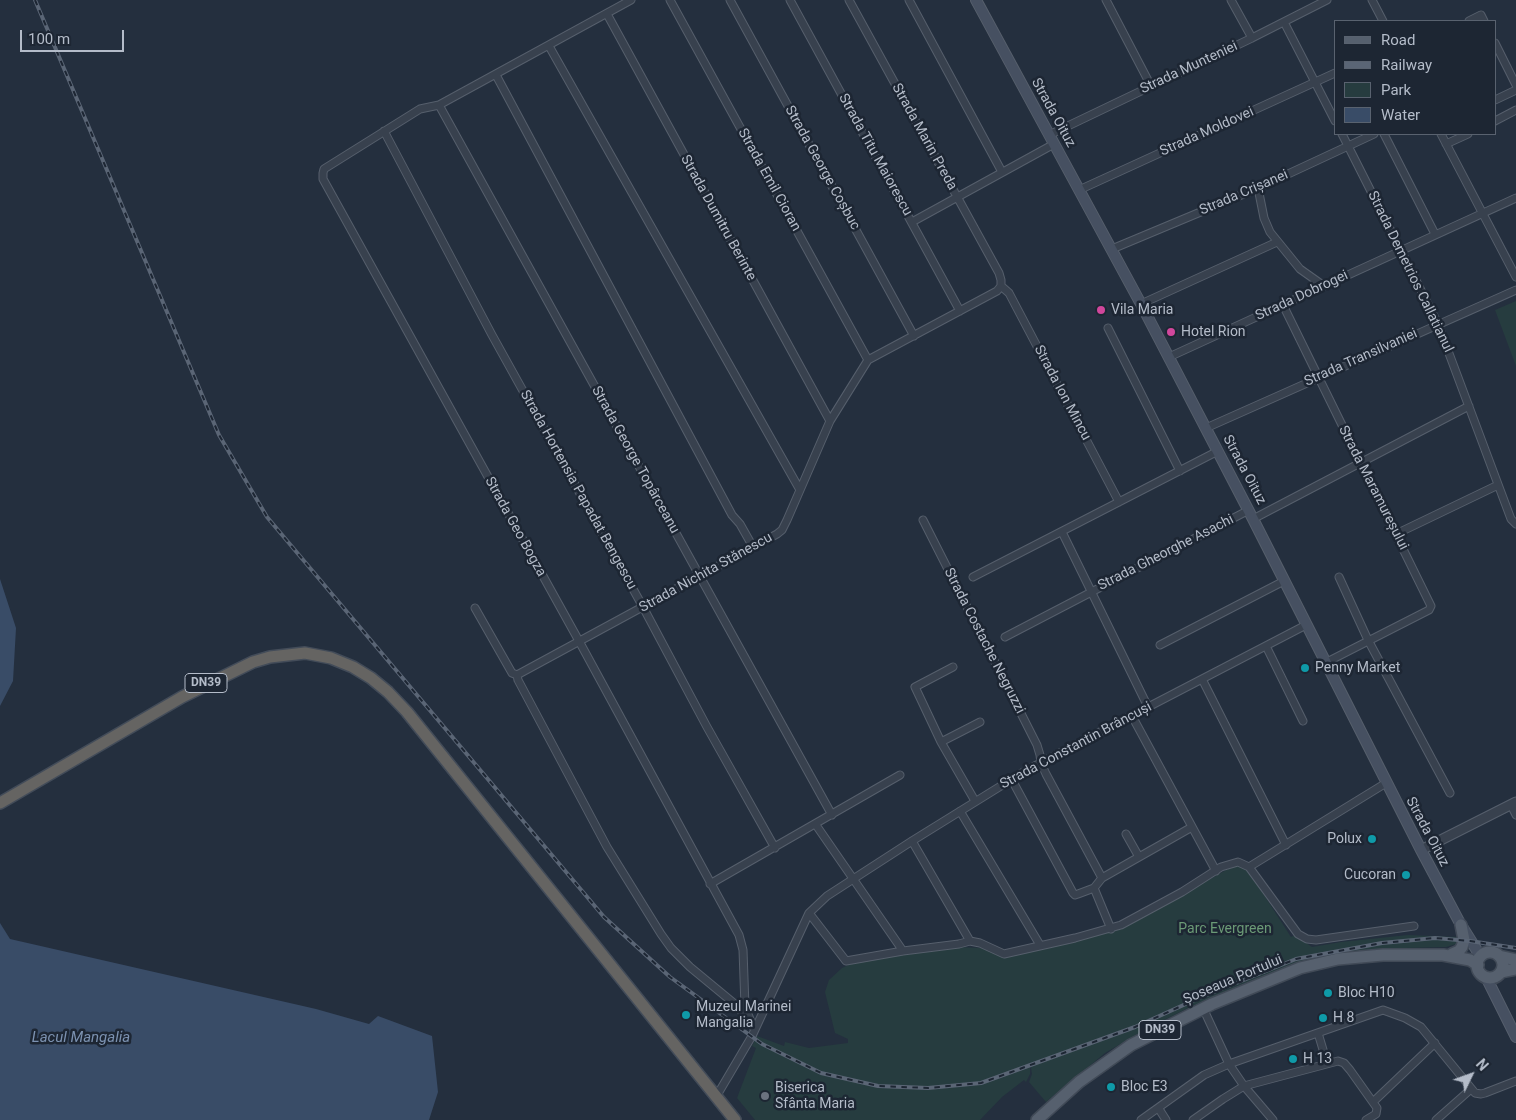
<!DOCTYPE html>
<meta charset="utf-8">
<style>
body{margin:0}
#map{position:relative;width:1516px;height:1120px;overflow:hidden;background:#242f3e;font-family:Roboto,sans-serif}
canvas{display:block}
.legend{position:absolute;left:1334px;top:20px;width:162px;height:115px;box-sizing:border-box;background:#1d2633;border:1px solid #59626f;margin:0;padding:6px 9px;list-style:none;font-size:15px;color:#b4bcc9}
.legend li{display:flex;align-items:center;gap:10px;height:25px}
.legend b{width:25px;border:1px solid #59626f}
.north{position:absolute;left:1446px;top:1050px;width:50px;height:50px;-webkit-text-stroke:4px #1d2633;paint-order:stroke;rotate:48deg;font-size:14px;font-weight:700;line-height:20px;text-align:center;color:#b4bcc9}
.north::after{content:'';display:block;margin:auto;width:18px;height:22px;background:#b4bcc9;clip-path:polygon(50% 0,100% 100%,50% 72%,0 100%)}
.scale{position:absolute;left:20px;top:30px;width:104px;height:22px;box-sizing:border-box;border:2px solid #b4bcc9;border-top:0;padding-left:6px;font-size:15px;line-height:18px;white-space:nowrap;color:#b4bcc9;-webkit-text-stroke:4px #1d2633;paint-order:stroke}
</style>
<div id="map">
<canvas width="1516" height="1120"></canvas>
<ul class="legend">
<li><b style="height:6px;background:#56606e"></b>Road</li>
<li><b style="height:6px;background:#5a6575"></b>Railway</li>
<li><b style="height:14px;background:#263c3f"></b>Park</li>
<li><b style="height:14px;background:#394c67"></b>Water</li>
</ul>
<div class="north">N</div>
<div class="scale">100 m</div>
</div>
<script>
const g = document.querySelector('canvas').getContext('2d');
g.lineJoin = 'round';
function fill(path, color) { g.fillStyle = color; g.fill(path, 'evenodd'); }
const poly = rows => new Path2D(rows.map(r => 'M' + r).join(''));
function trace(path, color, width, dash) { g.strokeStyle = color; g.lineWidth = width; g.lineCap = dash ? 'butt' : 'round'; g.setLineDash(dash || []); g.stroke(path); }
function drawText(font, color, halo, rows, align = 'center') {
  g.font = font + ' Roboto,sans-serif'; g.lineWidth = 5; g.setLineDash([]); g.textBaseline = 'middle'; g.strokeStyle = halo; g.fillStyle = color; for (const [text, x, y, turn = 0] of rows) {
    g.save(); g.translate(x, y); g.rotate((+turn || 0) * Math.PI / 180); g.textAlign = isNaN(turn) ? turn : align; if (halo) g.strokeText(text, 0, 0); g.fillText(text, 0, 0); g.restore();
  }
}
const green = poly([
 [1516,301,1516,366,1495,310],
 [1235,865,1244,866,1248,870,1291,937,1295,935,1312,947,1341,942,1408,935,1458,937,1457,942,1456,944,1446,947,1406,948,1379,950,1293,966,1240,985,1188,1008,1141,1032,1105,1053,1046,1102,1029,1082,1032,1074,1030,1061,1030,1074,1026,1082,1024,1080,1002,1097,980,1120,755,1120,737,1098,756,1048,752,1046,757,1036,784,1046,785,1042,809,1048,848,1043,848,1039,835,1033,825,992,829,980,842,968,853,963,956,947,982,948,1004,956,1121,929]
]);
const water = poly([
 [0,579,16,628,13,681,0,706],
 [0,923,10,939,316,1009,369,1024,378,1016,432,1036,438,1092,429,1120,0,1120]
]);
const minor = poly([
 [631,0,439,105,420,109,324,169,323,173,323,179,579,641,739,935,743,950,745,1007,754,1029],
 [670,0,868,360],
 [730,0,914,336],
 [790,0,960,311],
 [909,0,1002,172],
 [1106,0,1151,86],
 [1231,0,1252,38],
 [1372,0,1383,21],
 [607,14,830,421],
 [1469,21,1481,15,1484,21],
 [1284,22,1335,121],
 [1495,43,1516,85],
 [549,46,800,490],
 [496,75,732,515,740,524,753,547],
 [1495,100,1516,90],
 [439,105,832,815],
 [1495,121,1516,110],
 [384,131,492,335,643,607,707,727,775,848],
 [1342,134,1438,324,1511,519,1516,524],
 [1384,134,1435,234],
 [1441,134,1516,277],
 [1049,135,1252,38,1327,0],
 [1446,144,1468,134],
 [1258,188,1264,218,1270,232,1300,269,1324,286],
 [1079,190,1335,73],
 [912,222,1054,144],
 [1112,249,1258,188,1374,134],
 [1001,286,1009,293,1119,502],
 [1141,304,1277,242],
 [1283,305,1431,606,1429,610,1325,663],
 [1108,328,1180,471],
 [1169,357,1516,198],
 [1206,428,1516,290],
 [1253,519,1469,406],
 [923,520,1037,745,1040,755,1041,763,1046,774,1102,878],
 [1062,532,1148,707],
 [1396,534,1498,485],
 [973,577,1218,451],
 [1339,577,1368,640,1450,793],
 [475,608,512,673,517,675],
 [1005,637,1249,510],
 [1160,645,1284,581],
 [1266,646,1303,721],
 [953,667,915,687,941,742,975,801],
 [1202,679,1286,845],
 [1132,716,1216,871],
 [941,742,980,722],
 [1012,780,1073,893,1075,895,1078,894,1094,888],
 [1511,805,1516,815],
 [960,811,1040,945],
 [816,825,903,951],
 [1126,834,1139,857],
 [912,841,970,941,980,943,1004,954,1075,938,1121,925,1182,892,1221,867,1238,862,1249,867,1298,934,1307,939,1316,940,1414,926],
 [1249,867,1386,783],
 [710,884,900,775],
 [1094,888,1102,878,1192,827],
 [1094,888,1111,929],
 [809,913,846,961,903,951,959,944,970,941],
 [1203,1008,1229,1064,1244,1086,1273,1120],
 [750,1022,736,1005,690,967,671,948,661,934,607,847,518,680,517,675,777,534,782,530,787,520,830,421,868,360,997,291,1001,286,1001,280,999,273,849,0],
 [1318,1033,1327,1063],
 [716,1097,752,1036,809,913,827,896,912,841,1025,771,1306,625],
 [1373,1102,1435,1043],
 [1159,1109,1166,1120],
 [1141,1120,1204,1075,1229,1064,1383,1010,1405,1018,1421,1027,1475,1093,1481,1094,1485,1093,1516,1081],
 [1193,1120,1223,1099,1244,1086,1338,1061,1344,1063,1350,1070,1377,1108,1376,1114,1366,1120],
 [1436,1120,1471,1089]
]);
const tertiary = poly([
 [1421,850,1516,802]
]);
const secondary = poly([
 [976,0,1141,304,1253,519,1421,850,1461,925,1481,957],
 [1486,977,1516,1037]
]);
const primary = poly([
 '1477 965a13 13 0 1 1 26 0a13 13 0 1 1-26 0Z',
 [1452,954,1459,951,1462,947,1464,940,1461,925],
 [1499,956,1516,960],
 [1501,972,1516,969],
 [1037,1120,1079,1082,1131,1045,1212,1004,1300,968,1338,959,1383,955,1443,955,1470,960,1478,965]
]);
const trunk = poly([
 [0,803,182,697,253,662,270,657,305,653,331,658,353,667,371,678,388,692,407,712,735,1120]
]);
const rail = poly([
 [35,0,219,435,267,517,604,917,670,977,762,1044,821,1073,878,1086,928,1088,981,1083,1135,1027,1199,998,1296,959,1382,943,1435,938,1470,941,1516,948]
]);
const markers = [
 [1101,310,5,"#d1479c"],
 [1171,332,5,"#d1479c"],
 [1305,668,5,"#0f9aa8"],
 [1372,839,5,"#0f9aa8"],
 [1406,875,5,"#0f9aa8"],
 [1328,993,5,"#0f9aa8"],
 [686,1015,5,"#0f9aa8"],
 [1323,1018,5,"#0f9aa8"],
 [1293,1059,5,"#0f9aa8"],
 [1111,1087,5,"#0f9aa8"],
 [765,1096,5,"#6b7280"]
];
const shields = [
 [206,683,42],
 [1160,1030,42]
];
const shieldNames = [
 ["DN39",206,683],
 ["DN39",1160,1030]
];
const streetNames = [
 ["Strada Munteniei",1189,68,-25],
 ["Strada Oituz",1053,113,61],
 ["Strada Moldovei",1207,132,-24],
 ["Strada Marin Preda",924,137,61],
 ["Strada Titu Maiorescu",875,155,61],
 ["Strada George Coșbuc",822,168,61],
 ["Strada Emil Cioran",769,180,61],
 ["Strada Crișanei",1244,193,-23],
 ["Strada Dumitru Berinte",718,218,61],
 ["Strada Demetrios Callatianul",1410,272,64],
 ["Strada Dobrogei",1302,296,-25],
 ["Strada Transilvaniei",1361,358,-24],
 ["Strada Ion Mincu",1062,393,62],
 ["Strada George Topârceanu",635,460,61],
 ["Strada Oituz",1244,470,62],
 ["Strada Maramureșului",1373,488,63],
 ["Strada Hortensia Papadat Bengescu",578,490,61],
 ["Strada Geo Bogza",515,527,61],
 ["Strada Gheorghe Asachi",1166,553,-27],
 ["Strada Nichita Stănescu",706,573,-29],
 ["Strada Costache Negruzzi",984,641,63],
 ["Strada Constantin Brâncuși",1076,746,-28],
 ["Strada Oituz",1427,832,62],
 ["Șoseaua Portului",1233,980,-23]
];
const poiNames = [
 ["Vila Maria",1111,310],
 ["Hotel Rion",1181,332],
 ["Penny Market",1315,668],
 ["Polux",1362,839,"right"],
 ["Cucoran",1396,875,"right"],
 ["Bloc H10",1338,993],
 ["Muzeul Marinei",696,1007],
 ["Mangalia",696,1023],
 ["H 8",1333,1018],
 ["H 13",1303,1059],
 ["Bloc E3",1121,1087],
 ["Biserica",775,1088],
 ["Sfânta Maria",775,1104]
];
const parkNames = [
 ["Parc Evergreen",1225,929]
];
const waterNames = [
 ["Lacul Mangalia",81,1038]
];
fill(green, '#263c3f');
fill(water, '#394c67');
trace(minor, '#565f6c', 9);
trace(tertiary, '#565f6c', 11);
trace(secondary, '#565f6c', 12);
trace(primary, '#414a57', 14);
trace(trunk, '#434c59', 14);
trace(minor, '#38414e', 7);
trace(tertiary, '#38414e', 9);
trace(secondary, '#465061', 10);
trace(primary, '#56606e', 11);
trace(trunk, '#656462', 11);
trace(rail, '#5a6575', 4);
trace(rail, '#1d2633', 2, [5.5]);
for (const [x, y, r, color] of markers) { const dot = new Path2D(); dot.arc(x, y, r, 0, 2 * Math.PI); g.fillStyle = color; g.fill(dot); trace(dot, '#1d2633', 2); }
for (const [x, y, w] of shields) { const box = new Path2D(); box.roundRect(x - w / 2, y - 9.5, w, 19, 4); g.fillStyle = '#1d2633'; g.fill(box); trace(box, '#b4bcc9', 1); }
drawText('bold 12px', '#b4bcc9', null, shieldNames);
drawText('14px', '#b4bcc9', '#1d2633', streetNames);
drawText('14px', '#b4bcc9', '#1d2633', poiNames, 'left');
drawText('14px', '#6b9a76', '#1d2633', parkNames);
drawText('italic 15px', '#7c92b1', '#1d2633', waterNames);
</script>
